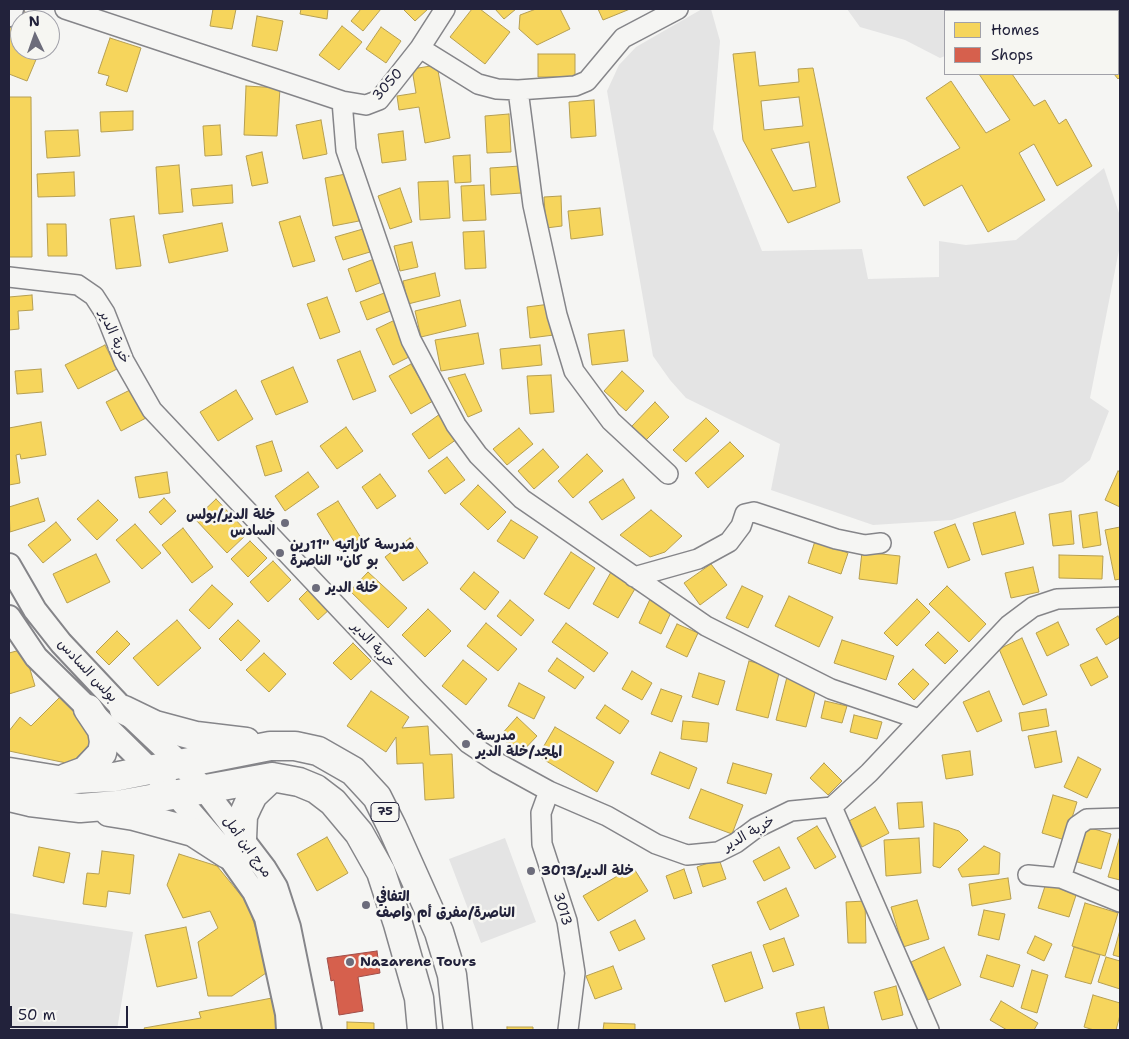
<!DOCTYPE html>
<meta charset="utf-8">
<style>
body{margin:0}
#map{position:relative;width:1129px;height:1039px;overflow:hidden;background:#f5f5f3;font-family:"Shantell Sans",sans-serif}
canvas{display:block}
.frame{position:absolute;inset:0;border:10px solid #22223b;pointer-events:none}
.legend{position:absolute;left:944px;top:10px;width:175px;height:65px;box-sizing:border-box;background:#f6f6f2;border:1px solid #a1a1a9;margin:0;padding:6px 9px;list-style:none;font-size:15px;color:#22223b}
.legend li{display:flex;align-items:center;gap:10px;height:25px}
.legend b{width:25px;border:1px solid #a1a1a9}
.north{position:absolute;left:10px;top:10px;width:50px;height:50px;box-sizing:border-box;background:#f6f6f2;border:1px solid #a1a1a9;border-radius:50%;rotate:357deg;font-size:14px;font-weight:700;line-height:20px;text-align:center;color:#22223b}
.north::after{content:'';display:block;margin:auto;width:18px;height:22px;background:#6c6c7b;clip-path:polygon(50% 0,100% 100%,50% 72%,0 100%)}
.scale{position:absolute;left:10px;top:1006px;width:118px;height:22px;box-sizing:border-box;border:2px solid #22223b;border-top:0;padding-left:6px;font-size:15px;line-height:18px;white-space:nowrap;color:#22223b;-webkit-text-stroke:4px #f6f6f2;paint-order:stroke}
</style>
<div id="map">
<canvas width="1129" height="1039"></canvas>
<div class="frame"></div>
<ul class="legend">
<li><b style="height:14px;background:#f6d55c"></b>Homes</li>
<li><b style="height:14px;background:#d6604d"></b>Shops</li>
</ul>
<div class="north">N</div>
<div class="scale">50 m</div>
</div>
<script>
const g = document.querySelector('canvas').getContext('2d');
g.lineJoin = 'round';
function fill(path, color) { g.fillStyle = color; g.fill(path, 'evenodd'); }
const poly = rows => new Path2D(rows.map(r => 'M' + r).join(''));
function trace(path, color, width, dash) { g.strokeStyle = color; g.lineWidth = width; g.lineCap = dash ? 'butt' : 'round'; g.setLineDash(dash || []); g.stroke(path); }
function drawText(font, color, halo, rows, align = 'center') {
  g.font = font + ' "Shantell Sans","Playpen Sans Arabic",sans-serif'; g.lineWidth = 5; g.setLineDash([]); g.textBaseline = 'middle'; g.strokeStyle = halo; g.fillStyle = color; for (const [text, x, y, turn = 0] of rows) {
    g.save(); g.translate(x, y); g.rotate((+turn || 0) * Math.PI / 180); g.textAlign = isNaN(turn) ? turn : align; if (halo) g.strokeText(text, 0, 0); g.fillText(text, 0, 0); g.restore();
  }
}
const green = poly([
 [702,9,711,9,720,41,713,129,762,251,862,249,868,279,939,277,939,241,966,245,1016,240,1104,168,1120,216,1120,245,1090,398,1109,411,1090,460,1063,482,952,520,873,525,771,490,780,444,686,398,670,380,653,356,607,91,619,65,636,47],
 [847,9,1027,9,1029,10,945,11,945,56,940,58,905,40,860,27],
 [505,838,536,922,481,943,449,859],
 [9,913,133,932,117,1030,9,1030]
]);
const homes = poly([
 [17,9,46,20,20,20,20,50,40,50,27,81,9,74,9,29,17,9],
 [213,9,236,9,232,29,210,26,213,9],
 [301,9,328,9,327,19,300,14,301,9],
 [361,9,381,9,363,31,351,21,361,9],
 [403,9,428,9,415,21,403,9],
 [472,9,480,9,510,32,485,64,450,37,472,9],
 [495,9,516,9,504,19,495,9],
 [536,9,560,9,570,29,537,45,519,29,520,15,536,9],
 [598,9,630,9,603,20,598,9],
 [1072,9,1100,9,1098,11,1074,11,1072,9],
 [257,16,283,21,277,51,252,46,257,16],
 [342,26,362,42,339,70,319,55,342,26],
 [381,27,401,41,386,63,366,49,381,27],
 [110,38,141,48,127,92,106,85,109,76,98,73,110,38],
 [1120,44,1120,77,1118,79,1114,74,1118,74,1118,46,1120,44],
 [755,52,759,86,799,82,798,69,813,68,840,202,788,223,743,140,733,54,755,52],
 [799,97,803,126,764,130,761,101,799,97],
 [809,142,816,187,793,191,771,149,809,142],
 [538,54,575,54,575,77,538,77,538,54],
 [437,65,450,138,425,143,419,107,399,110,397,96,416,93,412,69,437,65],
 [979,74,1012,74,1034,106,1045,100,1059,124,1066,119,1092,166,1057,186,1034,144,1019,153,1045,200,988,232,962,185,924,206,907,177,960,148,926,98,951,81,986,133,1010,120,979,74],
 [246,86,280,88,277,136,244,135,246,86],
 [9,97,31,97,32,257,9,257,9,97],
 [594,100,596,136,571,138,569,102,594,100],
 [133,111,133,130,101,132,100,112,133,111],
 [509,114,511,152,487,153,485,116,509,114],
 [321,120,327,154,303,159,296,125,321,120],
 [220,125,222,155,205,156,203,126,220,125],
 [78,130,80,156,47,158,45,131,78,130],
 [403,131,406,160,382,163,378,134,403,131],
 [262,152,268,183,252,186,246,156,262,152],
 [470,155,471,182,455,183,453,156,470,155],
 [179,165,183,212,159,214,156,167,179,165],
 [520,166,522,193,491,195,490,168,520,166],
 [74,172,75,196,38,197,37,174,74,172],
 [351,173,359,221,333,226,325,178,351,173],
 [448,181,450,218,420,220,418,182,448,181],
 [232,185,233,203,193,206,191,189,232,185],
 [484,185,486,220,463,221,461,186,484,185],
 [400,188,412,222,390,229,378,196,400,188],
 [561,196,562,226,546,228,544,197,561,196],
 [600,208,603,235,571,239,568,211,600,208],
 [134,216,141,266,116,269,110,219,134,216],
 [300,216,315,261,293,267,279,222,300,216],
 [222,223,228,251,169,263,163,235,222,223],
 [47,224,66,224,67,256,48,256,47,224],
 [363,229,370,252,343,260,335,237,363,229],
 [484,231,486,268,465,269,463,232,484,231],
 [412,242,418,267,400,271,394,246,412,242],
 [374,259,382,282,356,292,348,269,374,259],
 [435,273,440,296,408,304,403,281,435,273],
 [387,292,393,310,367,320,360,302,387,292],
 [32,295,33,310,18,311,19,329,9,330,9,297,32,295],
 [327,297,340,332,320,339,307,304,327,297],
 [460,300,466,326,421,337,415,311,460,300],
 [550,304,554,335,530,338,527,307,550,304],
 [395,320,411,356,393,365,376,329,395,320],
 [624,330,628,361,592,365,588,334,624,330],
 [478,333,484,364,441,371,435,340,478,333],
 [105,345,117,369,78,389,65,365,105,345],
 [540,345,542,365,502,369,500,349,540,345],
 [360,351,376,391,353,400,337,360,360,351],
 [411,364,433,401,411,414,389,376,411,364],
 [293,367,308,402,276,415,261,381,293,367],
 [41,369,43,392,17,394,15,371,41,369],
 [622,371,644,391,626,411,604,391,622,371],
 [465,374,482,411,468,417,448,378,465,374],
 [551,375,554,412,530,414,527,376,551,375],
 [132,389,146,418,121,431,106,402,132,389],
 [236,390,253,419,218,441,200,412,236,390],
 [655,402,669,417,646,440,632,426,655,402],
 [440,414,457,439,429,459,412,434,440,414],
 [706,418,719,431,686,462,673,450,706,418],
 [41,422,46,455,21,459,20,454,16,455,20,483,9,485,9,428,41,422],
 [346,427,363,451,337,469,320,446,346,427],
 [519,428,533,444,507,465,493,449,519,428],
 [272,441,282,471,265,476,256,446,272,441],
 [730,442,744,456,708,488,695,473,730,442],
 [543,449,559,467,534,489,518,471,543,449],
 [587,454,603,471,573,498,558,481,587,454],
 [447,457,465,480,445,494,428,471,447,457],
 [1118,471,1120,472,1120,507,1105,500,1118,471],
 [167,472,170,493,139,498,135,477,167,472],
 [308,472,319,487,285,511,275,496,308,472],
 [380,474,396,496,377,509,362,487,380,474],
 [623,479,635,498,602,520,589,502,623,479],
 [478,485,506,512,488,530,460,504,478,485],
 [38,498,45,521,10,532,9,507,38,498],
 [164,498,176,511,161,525,149,512,164,498],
 [216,499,248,533,227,553,195,519,216,499],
 [98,500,118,520,97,540,77,519,98,500],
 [338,501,361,538,340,551,317,514,338,501],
 [651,510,682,536,665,552,650,557,620,535,651,510],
 [1071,511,1074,544,1053,546,1049,514,1071,511],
 [1015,512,1024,544,982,555,973,523,1015,512],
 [1097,512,1101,545,1083,548,1079,515,1097,512],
 [511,520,538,537,524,559,497,541,511,520],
 [56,522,71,540,43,563,28,545,56,522],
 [135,524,161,553,142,569,116,540,135,524],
 [955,524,970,560,948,568,934,532,955,524],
 [1120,527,1120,579,1115,580,1105,530,1120,527],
 [183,528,213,567,192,583,162,545,183,528],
 [410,538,428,563,403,581,385,557,410,538],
 [250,541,267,558,248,577,231,559,250,541],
 [815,541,848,553,841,574,808,563,815,541],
 [571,552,595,568,569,609,544,594,571,552],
 [862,552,900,556,897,584,859,579,862,552],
 [96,554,110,582,67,603,53,574,96,554],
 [1059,555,1103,556,1102,579,1059,578,1059,555],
 [273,561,291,580,268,602,250,582,273,561],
 [711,564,727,585,700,605,684,583,711,564],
 [1033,567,1039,592,1011,598,1005,573,1033,567],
 [368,572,407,608,388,628,350,591,368,572],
 [474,572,499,592,485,610,460,589,474,572],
 [611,572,636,587,618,618,593,604,611,572],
 [212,585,233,604,209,629,189,610,212,585],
 [312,586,332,607,318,620,299,599,312,586],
 [742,586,763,596,748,628,726,618,742,586],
 [947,586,986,624,969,642,929,604,947,586],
 [789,596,833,617,819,647,775,626,789,596],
 [651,597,673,608,661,634,639,623,651,597],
 [917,599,930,612,897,646,884,633,917,599],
 [510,600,534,620,521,636,497,616,510,600],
 [428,609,451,631,425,657,402,635,428,609],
 [1118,616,1120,620,1120,637,1106,645,1096,629,1118,616],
 [177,620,201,648,158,686,133,658,177,620],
 [238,620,260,641,241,661,219,639,238,620],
 [1058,622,1069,645,1047,656,1036,633,1058,622],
 [486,623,517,649,498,671,467,646,486,623],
 [566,623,608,653,594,672,552,642,566,623],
 [677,624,698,633,687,657,666,647,677,624],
 [117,631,130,644,109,665,96,652,117,631],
 [938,632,958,651,945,664,925,645,938,632],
 [1022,638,1047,695,1023,705,999,649,1022,638],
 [842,640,894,656,886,680,834,663,842,640],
 [353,643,371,661,351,680,333,663,353,643],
 [24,649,35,686,9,694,9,653,24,649],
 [264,653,286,674,269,692,246,670,264,653],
 [1097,657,1108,677,1091,686,1080,665,1097,657],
 [557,658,584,677,575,689,548,671,557,658],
 [463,660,487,679,466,705,442,686,463,660],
 [749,661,780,669,768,718,736,710,749,661],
 [913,669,929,684,914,700,898,684,913,669],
 [632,671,652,683,642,700,622,689,632,671],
 [699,673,725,681,718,705,692,697,699,673],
 [787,677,817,685,806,727,776,720,787,677],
 [519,683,545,697,534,719,508,706,519,683],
 [661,689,682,696,672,722,651,714,661,689],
 [371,691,409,717,402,728,428,726,430,755,452,754,454,798,425,800,423,763,397,764,396,737,386,752,347,726,371,691],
 [989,691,1002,721,977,732,963,702,989,691],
 [60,697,99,734,71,764,9,751,9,731,20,717,31,726,60,697],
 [825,701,847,706,842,723,821,718,825,701],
 [605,705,629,721,620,734,596,718,605,705],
 [1046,709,1049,726,1022,731,1019,713,1046,709],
 [854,715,882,722,877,739,850,732,854,715],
 [517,717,537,736,520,754,500,736,517,717],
 [683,721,709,723,707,742,681,739,683,721],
 [555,727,614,762,597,792,538,756,555,727],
 [1056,731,1062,762,1035,768,1028,736,1056,731],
 [970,751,973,775,946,779,942,755,970,751],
 [660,752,697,768,689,789,651,774,660,752],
 [1078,757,1101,769,1087,798,1064,787,1078,757],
 [733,763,772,774,766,794,727,783,733,763],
 [824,763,842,781,828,795,810,778,824,763],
 [701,789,743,805,732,834,689,818,701,789],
 [1053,795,1077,802,1065,840,1042,833,1053,795],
 [922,802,924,827,899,829,897,803,922,802],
 [875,807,889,833,862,847,849,821,875,807],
 [934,823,959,831,968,840,940,868,933,866,934,823],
 [817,826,836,857,815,869,797,838,817,826],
 [1084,826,1111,834,1101,869,1074,861,1084,826],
 [1120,836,1120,880,1108,877,1120,836],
 [327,837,348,873,317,891,297,854,327,837],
 [919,838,921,873,886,876,884,840,919,838],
 [984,846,1000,853,999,874,962,877,958,869,984,846],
 [39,847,70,853,64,883,33,876,39,847],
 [779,847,790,868,764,881,753,861,779,847],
 [102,851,134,855,130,894,108,891,106,907,83,904,87,873,99,874,102,851],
 [179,854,217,866,248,904,269,971,232,996,208,996,198,942,218,928,210,911,183,918,167,885,179,854],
 [719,859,726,879,703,887,697,867,719,859],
 [633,867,648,891,598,921,583,896,633,867],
 [684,869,692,893,674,899,666,876,684,869],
 [1008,878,1011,899,972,906,969,884,1008,878],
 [1047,880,1078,889,1069,917,1038,908,1047,880],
 [786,888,799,916,770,930,757,902,786,888],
 [917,900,929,939,903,947,891,907,917,900],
 [865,901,866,943,848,943,846,902,865,901],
 [1085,903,1118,913,1105,956,1072,946,1085,903],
 [984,910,1005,914,999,940,978,935,984,910],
 [635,920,645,939,619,951,610,932,635,920],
 [186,927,197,978,157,987,145,935,186,927],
 [1120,930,1120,957,1113,955,1120,930],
 [1035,936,1052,944,1044,961,1027,953,1035,936],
 [784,938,794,965,773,972,763,945,784,938],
 [944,947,961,985,928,1000,911,962,944,947],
 [1074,947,1100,955,1091,984,1065,977,1074,947],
 [751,952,763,988,725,1002,712,965,751,952],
 [987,955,1020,965,1013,987,980,977,987,955],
 [1106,957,1120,961,1120,989,1098,982,1106,957],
 [613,966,622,989,595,999,586,976,613,966],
 [1032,970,1048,975,1037,1013,1021,1008,1032,970],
 [896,986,903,1015,882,1020,874,992,896,986],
 [1093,995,1120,1003,1120,1015,1116,1030,1094,1030,1084,1027,1093,995],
 [272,998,278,1030,145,1030,144,1028,201,1018,199,1012,272,998],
 [1001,1001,1038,1023,1034,1030,1007,1030,990,1020,1001,1001],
 [824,1007,829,1030,800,1030,796,1013,824,1007],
 [347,1022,374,1023,374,1030,347,1030,347,1022],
 [604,1023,635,1024,635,1030,603,1030,604,1023],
 [507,1027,533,1027,533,1030,507,1030,507,1027]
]);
const shops = poly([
 [377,951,380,973,358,977,363,1011,339,1015,334,980,331,981,327,958,377,951]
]);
const minor = poly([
 [65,9,342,101,366,105,379,100,420,48,478,84,497,89,518,90,575,86,587,81,623,38,678,9],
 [420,48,445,9],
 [518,90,533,205,557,315,574,371,611,421,668,474],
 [342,101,346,150,411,340,456,425,478,455,522,499,706,626,831,689,919,719],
 [9,277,78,285,94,296,105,313,124,361,152,410,417,691,468,743,498,763,549,791,607,816,656,844,687,855,718,852,736,843,756,828,791,811,832,807],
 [634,577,698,559,729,542,741,526,745,514,754,512,836,539,865,545,881,543],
 [549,791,541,813,542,844,567,921,575,973,568,1030],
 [832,807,869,773,1009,625,1033,607,1057,599,1120,597],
 [832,807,929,1030],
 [1028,875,1061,878,1077,826,1087,819,1120,818],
 [1061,878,1120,902]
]);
const tertiary = poly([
 [9,15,12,9],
 [9,565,35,610,61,643,124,710,181,764,204,789,265,869,276,887,289,927,310,1030],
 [9,617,36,657,175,794,227,854,254,892,266,918,287,1014,288,1030]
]);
const trunk = poly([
 [124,710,155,725,196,736,246,742],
 [9,772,58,780,114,777,270,746,295,746,318,751,353,771,377,797,392,827,439,932,452,975,458,1030],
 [66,778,85,771,102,753,104,742,102,730,88,709],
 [9,797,30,802,80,808,117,805,272,777,299,782,316,789,333,802,359,833,381,872,398,924,419,998,422,1030],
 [109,812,134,816,193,832,227,854],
 [242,839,243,816,248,805,253,795,272,777]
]);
const markers = [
 [285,523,5,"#6c6c7b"],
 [280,553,5,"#6c6c7b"],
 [316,588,5,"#6c6c7b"],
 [466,744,5,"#6c6c7b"],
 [531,871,5,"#6c6c7b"],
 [366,905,5,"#6c6c7b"],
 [350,962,5,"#6c6c7b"]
];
const shields = [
 [385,812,28]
];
const shieldNames = [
 ["75",385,812]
];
const streetNames = [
 ["3050",388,85,-48],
 ["خربة الدير",114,337,66],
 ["خربة الدير",373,645,47],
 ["بولس السادس",87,671,47],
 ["خربة الدير",749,834,-30],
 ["مرج ابن أمل",247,847,54],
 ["3013",562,909,74]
];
const poiNames = [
 ["خلة الدير/بولس",275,515,"right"],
 ["السادس",275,531,"right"],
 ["مدرسة كاراتيه \"11رين",290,545],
 ["بو كان\" الناصرة",290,561],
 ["خلة الدير",326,588],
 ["مدرسة",476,736],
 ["المجد/خلة الدير",476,752],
 ["3013/خلة الدير",541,871],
 ["التفافي",376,897],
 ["الناصرة/مفرق أم واصف",376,913],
 ["Nazarene Tours",360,962]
];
fill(green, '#e4e4e4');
fill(homes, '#f6d55c');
trace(homes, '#b69f52', 1);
fill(shops, '#d6604d');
trace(shops, '#a04d48', 1);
trace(minor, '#858589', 22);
trace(tertiary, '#858589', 26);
trace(trunk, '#858589', 31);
trace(minor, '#f5f5f3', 19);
trace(tertiary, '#f5f5f3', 22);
trace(trunk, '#f5f5f3', 28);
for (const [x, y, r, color] of markers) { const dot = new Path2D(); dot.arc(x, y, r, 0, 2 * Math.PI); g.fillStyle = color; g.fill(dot); trace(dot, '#f6f6f2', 2); }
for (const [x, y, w] of shields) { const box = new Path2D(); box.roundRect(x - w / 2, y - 9.5, w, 19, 4); g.fillStyle = '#f6f6f2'; g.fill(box); trace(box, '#22223b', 1); }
drawText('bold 12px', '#22223b', null, shieldNames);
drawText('14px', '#22223b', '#f6f6f2', streetNames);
drawText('bold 14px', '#22223b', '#f6f6f2', poiNames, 'left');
</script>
